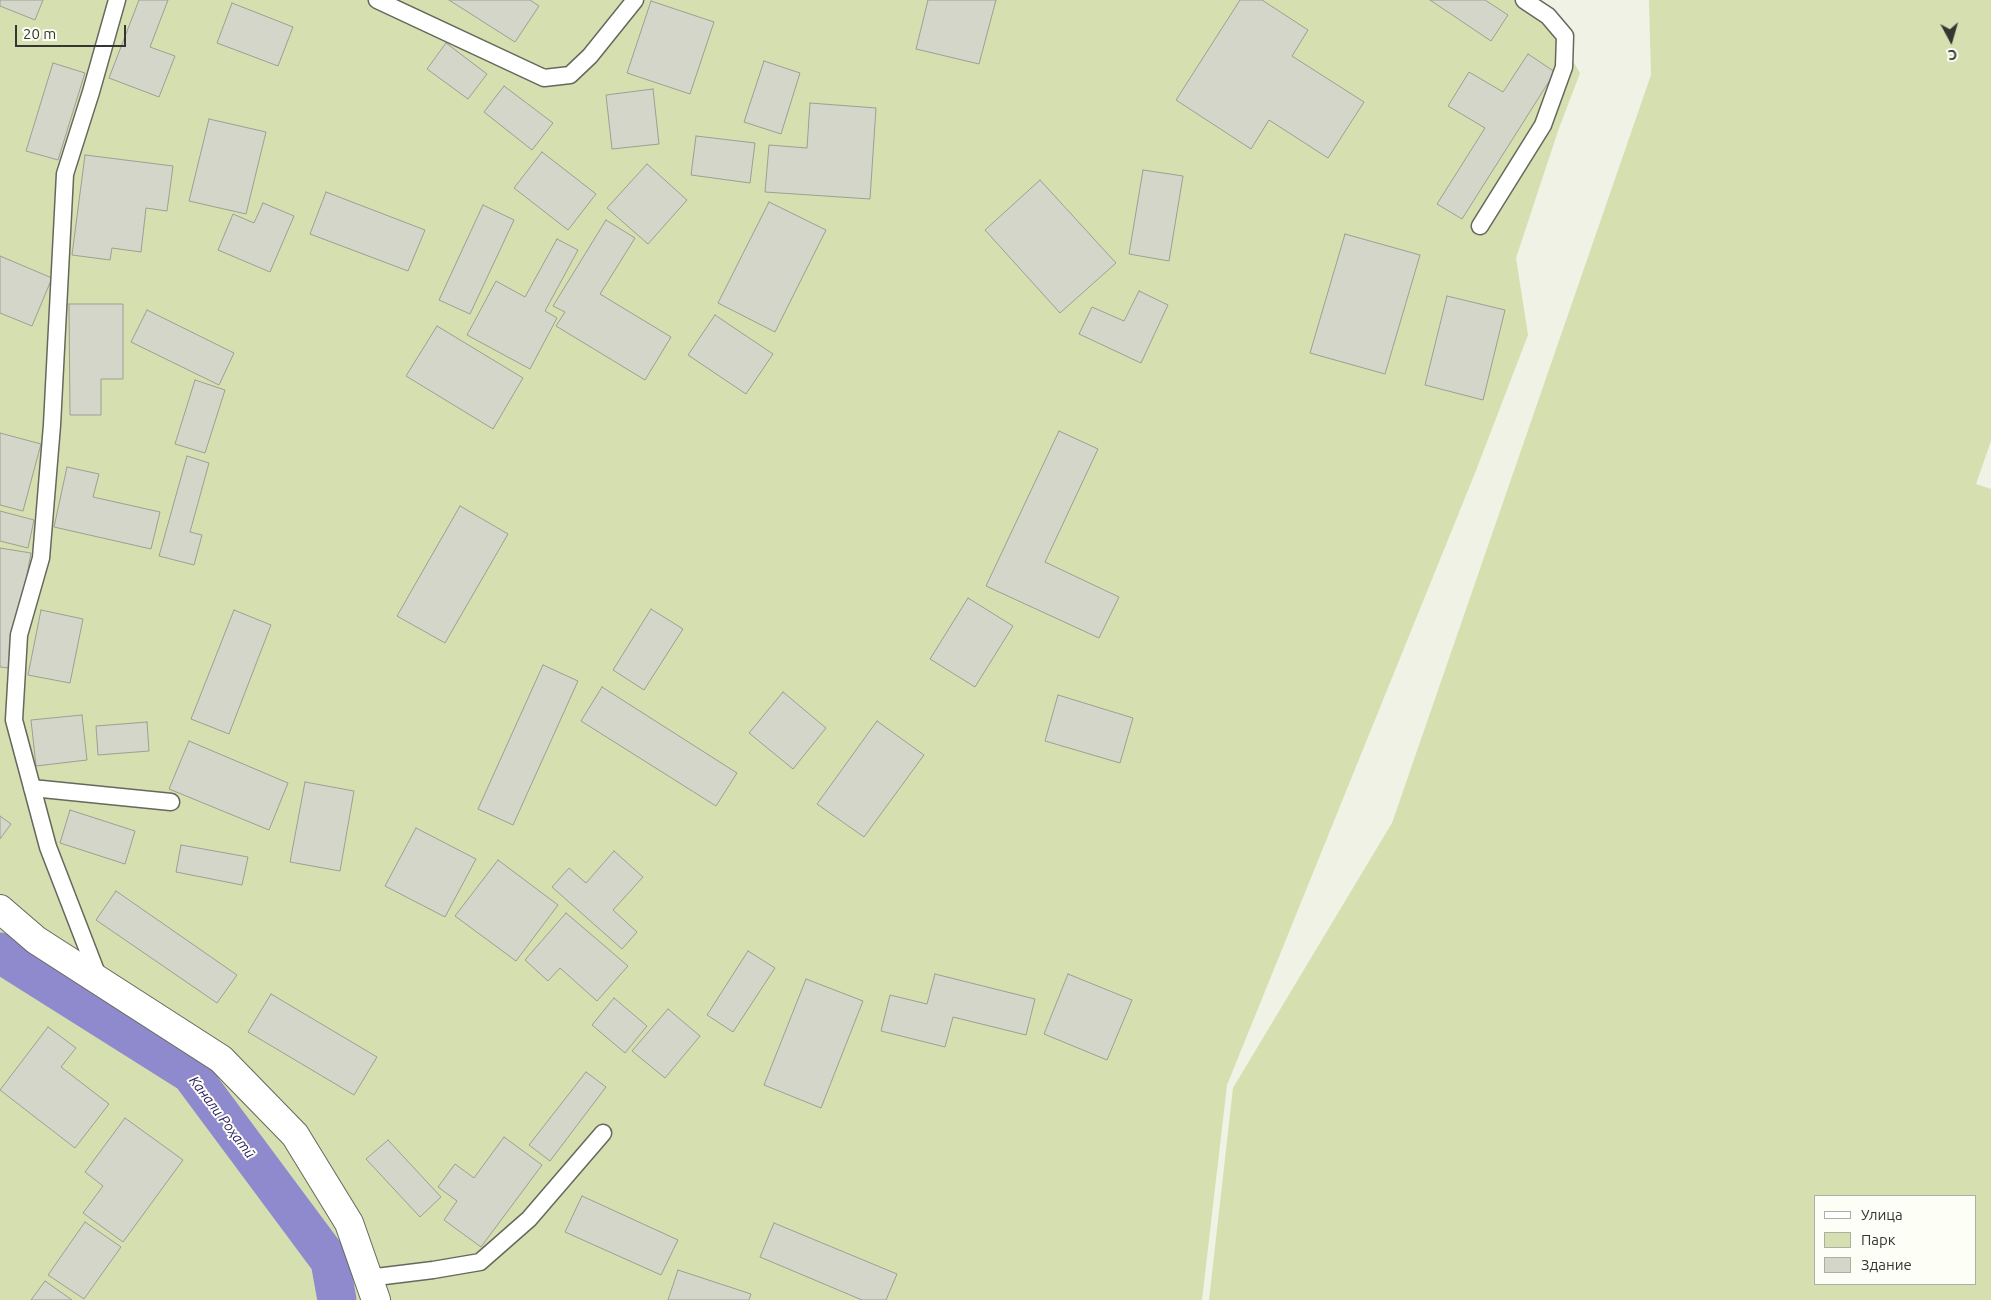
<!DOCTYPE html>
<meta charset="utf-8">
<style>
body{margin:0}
#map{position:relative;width:1991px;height:1300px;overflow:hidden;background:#eff2e4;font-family:Ubuntu,sans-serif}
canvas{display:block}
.legend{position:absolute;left:1814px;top:1195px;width:162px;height:90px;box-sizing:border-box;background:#fdfff6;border:1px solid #adafa7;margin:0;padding:6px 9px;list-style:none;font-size:15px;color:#353631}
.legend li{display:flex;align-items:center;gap:10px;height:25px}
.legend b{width:25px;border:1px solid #adafa7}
.north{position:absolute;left:1926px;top:15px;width:50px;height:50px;-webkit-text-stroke:4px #fdfff6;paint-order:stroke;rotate:174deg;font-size:14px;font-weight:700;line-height:20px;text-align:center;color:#353631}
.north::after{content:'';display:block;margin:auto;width:18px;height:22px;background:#353631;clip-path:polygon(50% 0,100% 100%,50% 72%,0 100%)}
.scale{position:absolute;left:15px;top:25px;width:111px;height:22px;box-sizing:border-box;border:2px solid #353631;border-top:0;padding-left:6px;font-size:15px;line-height:18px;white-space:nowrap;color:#353631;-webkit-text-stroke:4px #fdfff6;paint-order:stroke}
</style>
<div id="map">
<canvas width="1991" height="1300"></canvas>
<ul class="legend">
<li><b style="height:6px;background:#fff"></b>Улица</li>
<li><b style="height:14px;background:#d5dfb0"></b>Парк</li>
<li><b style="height:14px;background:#d3d6c8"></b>Здание</li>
</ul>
<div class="north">С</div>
<div class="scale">20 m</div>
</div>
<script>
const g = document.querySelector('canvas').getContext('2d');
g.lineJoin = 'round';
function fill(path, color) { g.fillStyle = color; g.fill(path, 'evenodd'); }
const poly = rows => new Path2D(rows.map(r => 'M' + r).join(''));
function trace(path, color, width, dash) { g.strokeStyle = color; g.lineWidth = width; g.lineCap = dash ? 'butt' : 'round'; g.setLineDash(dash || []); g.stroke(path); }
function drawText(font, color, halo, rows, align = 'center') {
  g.font = font + ' Ubuntu,sans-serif'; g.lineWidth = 4; g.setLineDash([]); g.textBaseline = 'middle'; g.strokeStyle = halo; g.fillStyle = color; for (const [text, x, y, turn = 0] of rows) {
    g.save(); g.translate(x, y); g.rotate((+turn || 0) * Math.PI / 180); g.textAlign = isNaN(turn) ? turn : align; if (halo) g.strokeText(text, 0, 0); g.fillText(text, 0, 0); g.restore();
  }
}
const green = poly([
 [0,0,1528,0,1553,28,1580,73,1558,131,1516,258,1528,335,1475,473,1227,1085,1202,1300,0,1300],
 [1649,0,1991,0,1991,441,1976,484,1991,489,1991,1300,1209,1300,1233,1088,1392,823,1651,75],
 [1815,1196,1975,1196,1975,1284,1815,1284]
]);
const canal = poly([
 [0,952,7,958,191,1074,330,1261,337,1300]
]);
const building = poly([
 [0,0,43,0,35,20,0,6,0,0],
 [139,0,168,0,150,47,175,56,159,97,109,78,139,0],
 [449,0,530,0,539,6,515,42,449,0],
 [928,0,996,0,979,64,916,49,928,0],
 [1240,0,1262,0,1308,30,1292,56,1364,102,1328,158,1269,120,1251,149,1176,100,1240,0],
 [1430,0,1485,0,1508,15,1491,41,1430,0],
 [651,1,714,22,690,94,627,73,651,1],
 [232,3,293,27,278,66,217,43,232,3],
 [446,43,487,74,468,99,427,69,446,43],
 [1528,54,1555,72,1462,219,1437,204,1485,128,1448,106,1469,72,1503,92,1528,54],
 [764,61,800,73,781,134,744,122,764,61],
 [53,63,85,73,58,160,26,151,53,63],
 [504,86,553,123,532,150,484,112,504,86],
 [653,89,659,144,612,149,606,95,653,89],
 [810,103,876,108,870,199,765,192,769,145,807,148,810,103],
 [209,119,266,132,246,214,189,201,209,119],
 [696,136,755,143,750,183,691,175,696,136],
 [542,152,596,194,568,230,514,188,542,152],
 [85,155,173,166,167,211,146,208,141,252,112,248,110,260,72,255,85,155],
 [647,164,687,200,648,244,607,208,647,164],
 [1143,170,1183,176,1169,261,1129,254,1143,170],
 [1040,180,1116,263,1060,313,985,230,1040,180],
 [326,192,425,230,408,271,310,234,326,192],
 [769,202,826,230,775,332,718,303,769,202],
 [263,203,294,216,270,272,218,250,233,214,254,223,263,203],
 [483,205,514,220,470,314,439,300,483,205],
 [606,220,635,238,600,294,671,337,645,380,556,326,565,312,553,306,606,220],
 [1345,234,1420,255,1385,374,1310,353,1345,234],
 [557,239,578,250,545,311,557,318,530,369,467,335,496,281,525,297,557,239],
 [0,256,52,278,32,326,0,313,0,256],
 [1139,291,1168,305,1141,363,1079,334,1092,307,1124,321,1139,291],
 [1447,296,1505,310,1483,400,1425,385,1447,296],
 [69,304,123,304,123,379,101,379,101,415,70,415,69,304],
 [147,310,234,353,219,385,131,342,147,310],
 [715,315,773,354,746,394,688,355,715,315],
 [437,326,523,378,493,429,406,376,437,326],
 [195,380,225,390,205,453,175,444,195,380],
 [1059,431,1098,449,1045,562,1119,597,1099,638,986,586,1059,431],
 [0,433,41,444,23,511,0,505,0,433],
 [187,456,209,463,190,532,202,535,194,565,159,556,187,456],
 [67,467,99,474,93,497,160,512,151,549,54,527,67,467],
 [460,506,508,534,445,643,397,616,460,506],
 [0,511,34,520,28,548,0,541,0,511],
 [0,548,31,553,10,668,0,667,0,548],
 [968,598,1013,626,975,687,930,659,968,598],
 [651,609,683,629,644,690,613,670,651,609],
 [41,610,83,619,70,683,28,675,41,610],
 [234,610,271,625,229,734,191,719,234,610],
 [543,665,578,681,513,825,478,809,543,665],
 [602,687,737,773,716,806,581,721,602,687],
 [783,692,826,728,793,769,749,733,783,692],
 [1058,695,1133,718,1120,763,1045,741,1058,695],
 [82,715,87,760,36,766,31,720,82,715],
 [877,721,924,755,864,837,817,804,877,721],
 [147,722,149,751,98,755,96,726,147,722],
 [189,741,288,783,269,830,169,789,189,741],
 [305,782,354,791,340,871,290,862,305,782],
 [70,810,135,831,125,864,60,843,70,810],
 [0,816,11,824,0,839,0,816],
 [416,828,476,859,445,917,385,886,416,828],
 [181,845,248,857,242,885,176,872,181,845],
 [614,851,643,877,613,910,637,932,622,949,552,887,569,868,586,883,614,851],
 [498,860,558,905,516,961,455,916,498,860],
 [116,891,237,975,217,1003,96,920,116,891],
 [566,913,628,966,597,1001,560,968,548,981,525,960,566,913],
 [748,951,775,968,733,1032,707,1015,748,951],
 [935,974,1035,999,1026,1035,953,1017,945,1047,881,1031,890,995,927,1004,935,974],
 [1068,974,1132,1000,1107,1060,1044,1034,1068,974],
 [806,979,863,1001,821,1108,764,1085,806,979],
 [271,994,377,1057,354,1095,248,1032,271,994],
 [614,998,647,1026,625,1053,592,1025,614,998],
 [668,1009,700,1036,665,1078,632,1051,668,1009],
 [48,1027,76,1048,61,1067,109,1104,75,1148,0,1090,48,1027],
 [586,1072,606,1087,550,1161,529,1145,586,1072],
 [125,1118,183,1160,123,1242,83,1213,103,1186,85,1172,125,1118],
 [504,1137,542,1165,481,1247,444,1220,457,1201,438,1187,455,1164,474,1178,504,1137],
 [388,1140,441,1197,420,1217,366,1159,388,1140],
 [582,1196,678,1240,661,1275,565,1232,582,1196],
 [85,1222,121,1247,84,1299,48,1275,85,1222],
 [774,1223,897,1274,886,1300,862,1300,760,1257,774,1223],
 [678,1270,751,1294,749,1300,668,1300,678,1270],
 [45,1281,72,1300,31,1300,45,1281]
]);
const service = poly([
 [377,0,544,78,570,75,590,56,635,0],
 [1480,226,1543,125,1564,67,1565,36,1548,16,1524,0],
 [32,788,171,802],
 [99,979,48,847,14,720,19,635,41,558,52,425,65,174,91,92,117,0],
 [368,1278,433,1270,480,1262,529,1219,603,1133]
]);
const minor = poly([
 [0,909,36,940,221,1059,295,1135,349,1223,376,1300]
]);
const waterNames = [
 ["Канали Роҳатӣ",222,1117,53]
];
fill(green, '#d5dfb0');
trace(canal, '#8f8acd', 39);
fill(building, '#d3d6c8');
trace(building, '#9da093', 1);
trace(service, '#65685b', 19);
trace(minor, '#65685b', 30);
trace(service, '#fff', 16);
trace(minor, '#fff', 28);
drawText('italic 14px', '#2b1766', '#fdfff6', waterNames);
</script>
